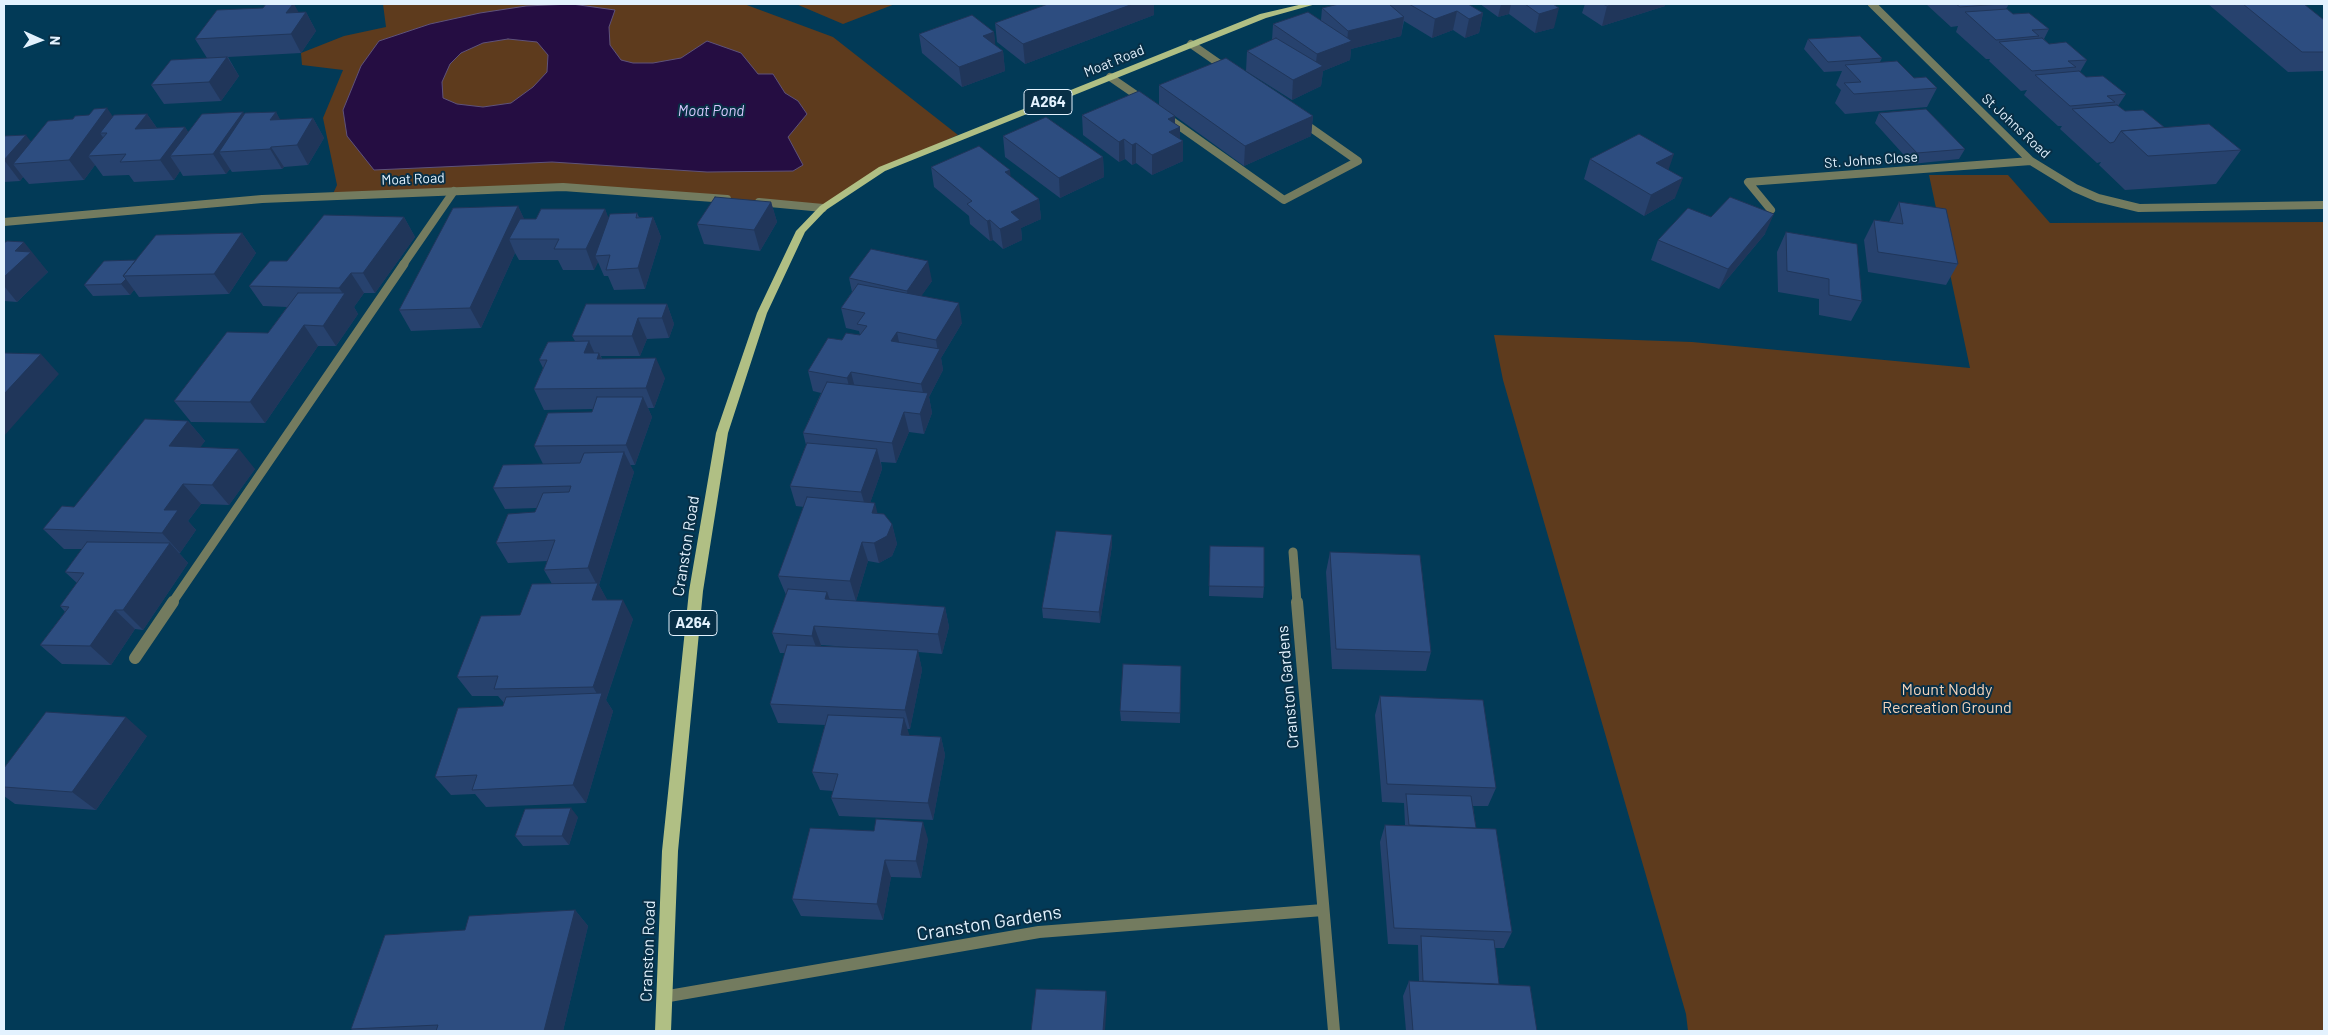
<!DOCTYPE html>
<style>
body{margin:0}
#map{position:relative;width:2328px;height:1035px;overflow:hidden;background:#023a57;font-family:Barlow,sans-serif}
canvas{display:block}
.frame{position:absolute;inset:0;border:5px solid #e3f2fe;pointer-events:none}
.north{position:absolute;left:15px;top:15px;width:50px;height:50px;-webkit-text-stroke:4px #082f46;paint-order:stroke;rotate:92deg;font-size:14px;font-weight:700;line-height:20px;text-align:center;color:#e3f2fe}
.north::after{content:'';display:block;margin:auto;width:18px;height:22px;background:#e3f2fe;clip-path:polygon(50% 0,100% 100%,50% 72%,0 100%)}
</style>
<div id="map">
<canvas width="2328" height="1035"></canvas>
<div class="frame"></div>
<div class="north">N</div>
</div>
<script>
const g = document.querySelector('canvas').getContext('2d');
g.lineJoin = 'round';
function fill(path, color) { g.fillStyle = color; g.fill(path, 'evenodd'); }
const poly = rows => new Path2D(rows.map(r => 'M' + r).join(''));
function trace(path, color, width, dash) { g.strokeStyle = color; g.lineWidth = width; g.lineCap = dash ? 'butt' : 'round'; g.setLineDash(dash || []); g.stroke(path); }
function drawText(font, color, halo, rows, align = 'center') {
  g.font = font + ' Barlow,sans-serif'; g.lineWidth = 4; g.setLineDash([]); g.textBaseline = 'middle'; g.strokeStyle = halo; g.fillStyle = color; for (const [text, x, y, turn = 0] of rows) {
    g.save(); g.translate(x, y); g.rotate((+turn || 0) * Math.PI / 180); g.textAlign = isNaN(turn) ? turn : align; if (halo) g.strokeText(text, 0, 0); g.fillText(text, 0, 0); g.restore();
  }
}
const green = poly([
 [383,4,744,4,833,37,958,135,882,169,823,208,564,187,332,196,337,185,323,118,343,70,302,65,301,53,344,36,386,27],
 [796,4,895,4,843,24],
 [1929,175,2008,175,2050,223,2324,222,2324,1031,1688,1031,1686,1014,1503,380,1494,335,1692,342,1970,368]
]);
const water = poly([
 [572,4,615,10,609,27,610,45,621,60,633,63,653,63,681,58,707,41,741,53,758,74,773,74,785,93,798,101,807,114,788,137,803,165,793,171,707,172,552,162,374,170,347,136,343,110,361,66,379,41,430,24,480,13,526,6,572,4],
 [508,39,537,42,548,55,547,72,533,87,511,103,483,107,457,104,443,98,442,82,450,64,461,53,483,43,508,39]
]);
const serviceFar2 = poly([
 [1191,44,1227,69],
 [1110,77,1145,101],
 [1165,116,1284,200,1358,161,1301,121],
 [403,265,454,191]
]);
const serviceFar1 = poly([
 [172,603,404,264]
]);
const service = poly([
 [135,658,173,602]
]);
const minorFar2 = poly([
 [1872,4,2031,161,2075,188,2098,198,2139,208,2324,205],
 [759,202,823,208],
 [1771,210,1748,182,2031,161],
 [4,222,262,199,563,187,727,199]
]);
const minorFar1 = poly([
 [1293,552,1297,603]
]);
const minor = poly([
 [1297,602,1334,1031],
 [663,997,1039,932,1323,910]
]);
const primary = poly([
 [1303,4,1316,4,1266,18,885,171,826,210,805,232,767,313,728,433,703,591,678,851,671,1031,655,1031,662,851,689,591,716,433,757,313,796,231,820,206,879,167,1260,14,1303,4]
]);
const wall = poly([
 [1391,4,1468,4,1483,13,1479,33,1465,38,1453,30,1432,38,1404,21,1401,36,1351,49,1350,60,1323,71,1321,86,1292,100,1246,71,1247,51,1272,40,1273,24,1321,20,1322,8,1391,6],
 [1480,4,1553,4,1554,28,1535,33,1509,14,1498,17],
 [1585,4,1665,4,1665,6,1602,26,1582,13],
 [1926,4,2009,4,2006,9,2013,14,2049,29,2044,39,2049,44,2087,60,2080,72,2086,77,2126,94,2118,106,2125,111,2164,127,2241,150,2216,184,2125,190,2099,165,2101,162,2097,163,2060,129,2062,126,2058,126,2024,95,2027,90,2021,91,1989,61,1990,59,1986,59,1956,32,1958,26,1951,27],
 [2208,4,2304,4,2324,20,2324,71,2288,72],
 [306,12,316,31,301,53,228,57,239,76,221,101,164,104,151,85,207,58,195,39,299,13],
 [1154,15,1025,64,997,42,995,23],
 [994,32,995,45,1003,51,1005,71,962,87,922,53,919,34],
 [1808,39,1882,58,1880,62,1937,88,1927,107,1845,114,1835,103,1841,90,1836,85,1842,71,1824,72,1804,49],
 [1159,85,1313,116,1311,136,1244,166,1175,116,1175,124,1180,127,1180,139,1183,161,1152,175,1136,163,1132,165,1125,159,1119,162,1083,135,1082,115,1159,105],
 [276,112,280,120,313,118,324,138,308,165,284,167,282,169,232,172,230,169,226,174,183,176,180,171,174,180,134,182,129,175,103,176,95,165,84,180,29,184,23,177,20,181,4,182,4,136,31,141,113,116,147,114,157,128,185,127,188,132,244,115],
 [1879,113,1965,149,1959,159,1912,164,1875,123],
 [1003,136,1103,157,1104,177,1060,198,1005,157],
 [1590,159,1668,170,1675,198,1644,216,1584,179],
 [931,167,1010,176,1039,199,1041,219,1021,228,1022,240,1003,249,993,240,990,241,970,224,969,216,934,187],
 [771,202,777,222,760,251,704,244,697,224],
 [1899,202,1958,264,1946,285,1868,272,1864,240,1874,220,1889,222],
 [518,206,524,219,536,219,605,209,608,218,637,213,639,217,653,217,661,237,645,289,614,290,608,276,604,276,598,262,594,270,563,270,558,260,519,260,515,253,481,328,411,331,399,310],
 [404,217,415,237,375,293,364,293,354,307,358,314,336,346,318,346,265,423,191,422,174,401,268,333,287,307,263,306,249,286,287,261],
 [1711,217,1765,234,1719,289,1651,260,1658,240],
 [1786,232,1862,301,1851,321,1819,315,1819,299,1778,292,1777,252],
 [242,233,256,253,229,294,139,297,134,290,130,295,93,296,84,285,136,260],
 [4,243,41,263,40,263,48,272,17,302,4,301],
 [849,278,932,281,921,296,962,323,941,358,943,370,929,397,932,413,924,434,909,432,896,463,881,462,882,469,870,503,878,514,892,524,897,544,892,556,879,563,868,561,856,601,829,599,830,600,945,607,949,627,942,654,918,652,922,670,910,729,907,729,909,735,941,737,945,755,933,820,839,816,831,798,833,791,820,790,812,772,825,725,778,723,770,704,785,653,780,653,772,633,786,595,778,576,804,507,796,506,790,486,806,445,803,433,821,393,813,391,808,371,842,340,860,335,859,331,846,328,841,308,852,292],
 [821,645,849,647,821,646],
 [667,304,674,324,669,338,647,339,640,356,601,356,602,359,665,378,654,408,648,408,652,417,635,465,630,465,634,472,599,585,607,600,633,619,606,700,613,711,586,803,486,807,475,794,451,795,435,777,503,706,504,703,498,696,472,696,457,677,552,584,544,570,548,561,508,563,496,543,535,512,537,508,505,509,493,488,543,464,534,446,592,412,593,409,544,410,534,389,543,368,539,360,575,341,572,336],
 [188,421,205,441,200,447,255,469,229,505,201,504,188,521,196,530,180,553,179,553,188,563,143,630,135,629,111,665,62,664,40,645,65,612,60,606,77,583,65,572,82,549,64,549,43,529,74,507],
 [1112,535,1112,545,1100,623,1043,618,1042,608],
 [1210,546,1264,587,1263,598,1209,596],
 [1330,552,1431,652,1426,671,1332,669,1326,572],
 [1181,666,1180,723,1121,721,1120,711],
 [1380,696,1496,788,1488,806,1473,806,1476,828,1512,932,1504,948,1495,948,1499,984,1537,1031,1406,1031,1403,996,1409,981,1419,981,1418,945,1388,944,1380,842,1385,825,1405,825,1404,803,1382,802,1375,715],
 [147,736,96,810,15,804,4,796,4,768],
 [578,817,569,845,523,846,515,836],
 [928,839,921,878,891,877,883,920,801,916,792,899],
 [575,910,588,926,563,1031,354,1031,351,1029,465,930]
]);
const shadedWall = poly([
 [293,4,294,4,302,18,306,12,316,31,301,53,291,34,286,13],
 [1133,4,1154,4,1154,15,1025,64,1023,44],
 [1501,4,1511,4,1509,14,1498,17],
 [1616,4,1665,4,1665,6,1602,26,1607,6],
 [1559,8,1554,28,1535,33,1539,14],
 [1457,11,1453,30,1432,38,1435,19],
 [1483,13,1479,33,1465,38,1469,19],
 [1404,17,1401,36,1351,49,1350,60,1323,71,1321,86,1292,100,1293,80,1315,70,1317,54,1347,43,1348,31],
 [994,32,996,51,983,36],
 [1003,51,1005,71,962,87,959,67],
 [227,57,239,76,221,101,209,82],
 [107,108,121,128,107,133,100,133,109,146,88,156,95,165,84,180,69,160],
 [243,112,255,132,219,152,230,169,226,174,213,154],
 [276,112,287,132,270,120],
 [147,114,161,134,135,129],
 [1175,116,1175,129,1180,127,1180,143,1183,141,1183,161,1152,175,1152,155,1168,119],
 [1313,116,1311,136,1244,166,1245,146],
 [313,118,324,138,308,165,297,145],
 [185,127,198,147,170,156,180,171,174,180,160,160],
 [26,135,41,155,13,164,23,177,20,181,4,160],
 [1124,139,1125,159,1119,162,1119,142],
 [1136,143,1136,163,1132,165,1132,145],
 [271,147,284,167,282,169,270,149],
 [1674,154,1667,174,1656,163],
 [1103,157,1104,177,1060,198,1059,178],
 [1010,170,1012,191,1005,172],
 [1683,178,1675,198,1644,216,1651,195],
 [1039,199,1041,219,1021,228,1022,240,1003,249,1000,229,1011,212],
 [771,202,777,222,760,251,754,230],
 [518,206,528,227,509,239,515,253,481,328,470,308],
 [605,209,613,229,595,256,598,262,594,270,586,249],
 [1774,214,1765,234,1719,289,1728,269],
 [404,217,415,237,375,293,363,273],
 [653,217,661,237,645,289,638,268],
 [990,220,993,240,990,241,987,221],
 [242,233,256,253,229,294,214,274],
 [24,242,48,272,17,302,4,286,4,277,15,251],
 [928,261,932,281,911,311,907,291],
 [351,273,364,293,354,307,358,314,336,346,323,326,344,295,339,288],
 [126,279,134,290,130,295,121,284],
 [959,303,962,323,941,358,943,370,929,397,932,413,924,434,920,414,925,401,921,384,938,352,936,340],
 [667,304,674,324,669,338,662,318],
 [638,318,647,339,640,356,632,336],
 [304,325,318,346,265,423,250,402],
 [897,332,901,352,891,341],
 [589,341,598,361,584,353],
 [599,353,608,374,597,359],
 [41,354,59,374,4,436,4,394],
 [656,358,665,378,654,408,646,388],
 [851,372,856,392,852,399,847,378],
 [643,397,652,417,635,465,626,445],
 [904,412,909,432,896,463,892,443],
 [188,421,205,441,186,467,169,446],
 [239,449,255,469,229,505,212,485],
 [877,449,882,469,867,512,861,492],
 [624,452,634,472,599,585,609,603,592,600,597,585,588,568],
 [183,484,201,504,188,521,196,530,180,553,162,533,164,510],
 [875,503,880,523,872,513],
 [892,524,897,544,892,556,879,563,874,543],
 [1112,535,1112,545,1100,623,1099,612],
 [862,542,868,561,856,601,850,581],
 [170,543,188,563,143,630,123,610],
 [827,592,834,611,825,599],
 [623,600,633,619,606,700,613,711,586,803,573,785,600,699,593,687],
 [945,607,949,627,942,654,938,634],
 [115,610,135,629,111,665,90,646],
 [814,626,821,645,819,655,812,636],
 [918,650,922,670,910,729,905,710],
 [126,717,147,736,96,810,72,792],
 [904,718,910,737,901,735],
 [941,737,945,755,933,820,928,803],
 [571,808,578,817,569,845,562,836],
 [923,822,928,839,921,878,916,861],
 [885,860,891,877,883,920,877,904],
 [575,910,588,926,563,1031,544,1031],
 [1106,991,1107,999,1105,1031,1103,1031]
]);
const building = poly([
 [266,4,293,4,286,13,306,12,291,34,195,39,217,10,263,8,266,4],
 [1048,4,1133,4,1023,44,995,23,1048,4],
 [1339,4,1389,4,1404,17,1348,31,1322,8,1339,4],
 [1409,4,1468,4,1483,13,1469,19,1457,11,1435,19,1409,4],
 [1525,4,1553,4,1559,8,1539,14,1525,4],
 [1603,4,1616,4,1607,6,1603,4],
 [1956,4,2001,4,1960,7,1956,4],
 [2243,4,2304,4,2324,20,2324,52,2302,52,2243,4],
 [2007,9,2013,14,2029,13,2049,29,2032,30,2039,36,1996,40,1965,12,2007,9],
 [1308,12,1352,41,1317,54,1273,24,1308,12],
 [972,15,994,32,983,36,1003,51,959,67,919,34,972,15],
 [1860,36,1882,58,1828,62,1808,39,1860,36],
 [1276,38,1323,66,1293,80,1247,51,1276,38],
 [2042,38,2049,44,2066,42,2087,60,2068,61,2076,67,2032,71,1999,42,2042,38],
 [227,57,209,82,151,85,171,60,227,57],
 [1226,58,1313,116,1245,146,1159,85,1226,58],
 [1897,61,1914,78,1926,77,1937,88,1854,94,1844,83,1861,82,1845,65,1897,61],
 [2079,71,2086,77,2103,76,2126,94,2107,96,2115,102,2070,106,2035,75,2079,71],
 [1139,91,1175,116,1168,119,1180,127,1169,132,1183,141,1152,155,1136,143,1132,145,1124,139,1119,142,1082,115,1139,91],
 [2117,105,2125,111,2143,110,2164,127,2121,131,2114,142,2110,143,2072,109,2117,105],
 [107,108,69,160,13,164,48,121,73,119,75,116,89,115,94,109,107,108],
 [1926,109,1965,149,1917,153,1879,113,1926,109],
 [243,112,213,154,170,156,202,114,243,112],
 [276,112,270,120,313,118,297,145,271,147,270,149,219,152,245,113,276,112],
 [147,114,135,129,185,127,160,160,120,162,126,154,88,156,107,133,100,133,114,115,147,114],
 [1046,117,1103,157,1059,178,1003,136,1046,117],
 [2209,124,2241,150,2148,156,2121,131,2209,124],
 [1639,134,1674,154,1656,163,1683,178,1651,195,1590,159,1639,134],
 [26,135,4,160,4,136,26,135],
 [979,146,1010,170,1005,172,1039,199,1011,212,1020,220,1000,229,990,220,987,221,967,204,972,201,931,167,979,146],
 [715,197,771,202,754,230,697,224,715,197],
 [1730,197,1774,214,1728,269,1658,240,1688,208,1711,217,1730,197],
 [1899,202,1946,209,1958,264,1878,252,1874,220,1903,224,1899,202],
 [518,206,470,308,399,310,453,208,518,206],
 [541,209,605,209,586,249,554,249,559,239,509,239,520,219,536,219,541,209],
 [637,213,636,218,653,217,638,268,606,270,610,255,595,256,610,214,637,213],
 [324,215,404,217,363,273,351,273,339,288,249,286,270,261,287,261,324,215],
 [1786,232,1857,244,1862,301,1829,295,1829,279,1787,271,1786,232],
 [242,233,214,274,123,276,156,235,242,233],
 [7,241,24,242,15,251,31,252,4,277,4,243,7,241],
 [871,249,928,261,907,291,849,278,871,249],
 [136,260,123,276,126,279,121,284,84,285,104,261,136,260],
 [858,284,959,303,936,340,897,332,891,341,940,349,921,384,851,372,847,378,808,371,828,338,842,340,846,333,860,335,867,326,857,324,865,313,841,308,858,284],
 [298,293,345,293,323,326,304,325,250,402,174,401,227,332,268,333,298,293],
 [586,304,667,304,662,318,638,318,632,336,572,336,586,304],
 [589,341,584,353,599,353,597,359,656,358,646,388,534,389,547,360,539,360,548,342,589,341],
 [4,353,41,354,4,394,4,353],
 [827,382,928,393,920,414,904,412,892,443,803,433,827,382],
 [597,397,643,397,626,445,534,446,548,413,592,412,597,397],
 [145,419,188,421,169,446,239,449,212,485,183,484,164,510,178,510,162,533,43,529,62,506,74,507,145,419],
 [807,443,877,449,861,492,790,486,807,443],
 [624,452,588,568,544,570,555,540,496,543,508,514,535,512,543,493,569,492,571,486,493,488,503,465,580,463,584,453,624,452],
 [807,497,875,503,872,513,884,514,892,524,887,536,874,543,862,542,850,581,778,576,807,497],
 [1056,531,1112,535,1099,612,1042,608,1056,531],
 [87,542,170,543,123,610,115,610,90,646,40,645,69,607,60,606,84,573,65,572,87,542],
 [1210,546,1264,547,1264,587,1209,586,1210,546],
 [1330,552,1420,555,1431,652,1336,649,1330,552],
 [598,583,592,600,623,600,593,687,494,689,498,676,457,677,481,616,520,615,532,584,598,583],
 [788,589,827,592,825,599,945,607,938,634,814,626,812,636,772,633,788,589],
 [787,645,918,650,905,710,770,704,787,645],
 [1123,664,1181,666,1180,713,1120,711,1123,664],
 [602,693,573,785,472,790,477,775,435,777,458,708,503,706,506,697,602,693],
 [1380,696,1483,700,1496,788,1387,784,1380,696],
 [46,712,126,717,72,792,4,787,4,768,46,712],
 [828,715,904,718,901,735,941,737,928,803,831,798,838,774,812,772,828,715],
 [1406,794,1471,796,1476,828,1409,825,1406,794],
 [571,808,562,836,515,836,525,809,571,808],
 [876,819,923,822,916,861,885,860,877,904,792,899,810,828,874,831,876,819],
 [1385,825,1496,829,1512,932,1394,928,1385,825],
 [575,910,544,1031,436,1031,438,1025,351,1029,385,935,465,930,469,916,575,910],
 [1421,936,1494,940,1499,984,1423,981,1421,936],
 [1409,981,1530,986,1537,1031,1413,1031,1409,981],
 [1036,989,1106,991,1103,1031,1031,1031,1036,989]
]);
const farStreetnames = [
 ["Moat Road",1114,61,-22],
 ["St Johns Road",2016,126,43],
 ["St. Johns Close",1871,160,-4],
 ["Moat Road",413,179,-2]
];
const shields = [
 [1048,102,48],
 [693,623,48]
];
const shieldNames = [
 ["A264",1048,102],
 ["A264",693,623]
];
const farWaternames = [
 ["Moat Pond",711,111]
];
const streetNames = [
 ["Cranston Road",686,546,-81],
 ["Cranston Gardens",1288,687,-95],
 ["Cranston Road",648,951,-88]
];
const parkNames = [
 ["Mount Noddy",1947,690],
 ["Recreation Ground",1947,708]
];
const nearStreetnames = [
 ["Cranston Gardens",989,923,-9]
];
fill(green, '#5e3b1d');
fill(water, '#250d42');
trace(water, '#5e527a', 1);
trace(serviceFar2, '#737b5f', 8);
trace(serviceFar1, '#737b5f', 9);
trace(service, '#737b5f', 12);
trace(minorFar2, '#737b5f', 8);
trace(minorFar1, '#737b5f', 9);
trace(minor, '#737b5f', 12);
fill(primary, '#b0bf84');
fill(wall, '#27426e');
fill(shadedWall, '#20365a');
fill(building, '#2d4d80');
trace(building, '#20365a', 1);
drawText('14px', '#e3f2fe', '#082f46', farStreetnames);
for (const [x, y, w] of shields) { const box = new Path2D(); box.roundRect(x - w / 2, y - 12.5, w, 25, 4); g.fillStyle = '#082f46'; g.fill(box); trace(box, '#e3f2fe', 1); }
drawText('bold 15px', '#e3f2fe', null, shieldNames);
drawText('italic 15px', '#d8c7fc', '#082f46', farWaternames);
drawText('16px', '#e3f2fe', '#082f46', streetNames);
drawText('16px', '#f4d3ba', '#082f46', parkNames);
drawText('19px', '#e3f2fe', '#082f46', nearStreetnames);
</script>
